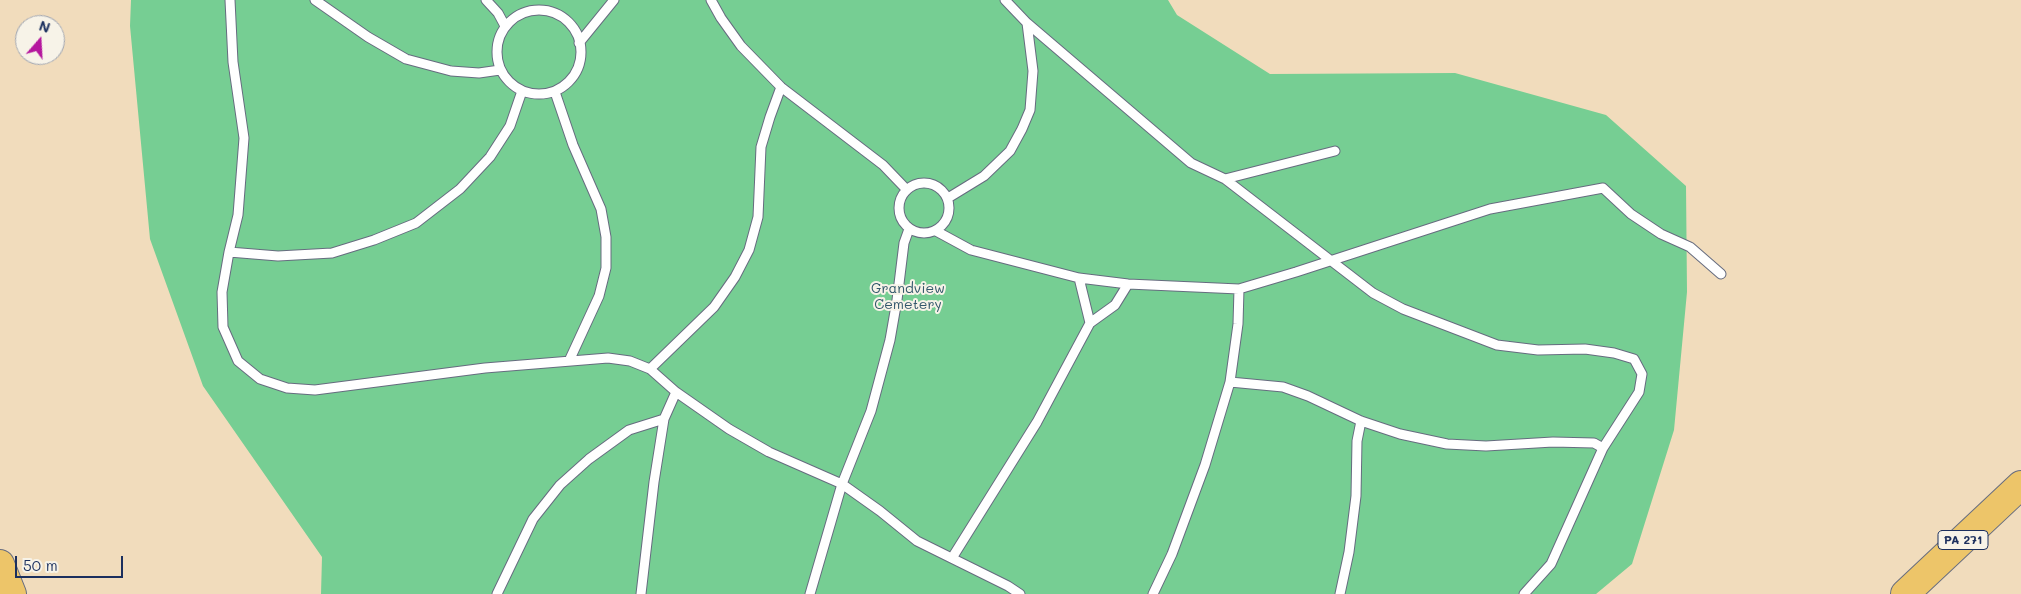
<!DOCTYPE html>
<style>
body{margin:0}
#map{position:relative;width:2021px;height:594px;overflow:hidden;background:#f1dcbc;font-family:Mali,sans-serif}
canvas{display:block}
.north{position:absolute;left:15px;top:15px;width:50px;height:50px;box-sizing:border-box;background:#f7f3e8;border:1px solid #9fa5b1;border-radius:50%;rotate:19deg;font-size:14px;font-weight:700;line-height:20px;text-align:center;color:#1b2f5e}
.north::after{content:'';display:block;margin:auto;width:18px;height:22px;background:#b5179e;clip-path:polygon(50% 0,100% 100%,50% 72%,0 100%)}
.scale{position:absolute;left:15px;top:556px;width:108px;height:22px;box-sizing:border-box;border:2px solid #1b2f5e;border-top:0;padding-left:6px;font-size:15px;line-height:18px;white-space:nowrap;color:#1b2f5e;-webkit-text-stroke:4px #f7f3e8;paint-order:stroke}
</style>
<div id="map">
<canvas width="2021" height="594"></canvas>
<div class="north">N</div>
<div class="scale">50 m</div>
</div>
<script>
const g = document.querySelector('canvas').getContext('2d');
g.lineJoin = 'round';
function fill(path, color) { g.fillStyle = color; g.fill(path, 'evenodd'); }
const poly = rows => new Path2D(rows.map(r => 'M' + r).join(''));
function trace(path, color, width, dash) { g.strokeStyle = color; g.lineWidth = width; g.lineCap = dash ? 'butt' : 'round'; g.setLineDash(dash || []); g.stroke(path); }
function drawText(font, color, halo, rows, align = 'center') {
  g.font = font + ' Mali,sans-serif'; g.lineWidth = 4; g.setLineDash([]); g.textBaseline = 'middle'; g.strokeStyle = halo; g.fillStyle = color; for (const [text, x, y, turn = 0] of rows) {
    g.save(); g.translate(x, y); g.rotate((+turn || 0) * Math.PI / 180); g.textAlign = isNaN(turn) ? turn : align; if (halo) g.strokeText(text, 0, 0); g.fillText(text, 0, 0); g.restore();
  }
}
const green = poly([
 [131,0,1168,0,1177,15,1270,74,1455,73,1606,115,1686,186,1687,292,1674,430,1632,564,1596,594,321,594,322,557,203,386,150,239,130,26]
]);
const lane = poly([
 [230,0,233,62,244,138,238,215,229,252,222,292,223,327,238,361,260,379,287,388,315,390,485,368,608,358,630,361,650,369,676,392,729,429,769,452,842,484,880,511,917,541,1008,586,1020,594],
 [315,0,368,37,406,59,451,71,479,73,500,70],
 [486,0,498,13,505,26],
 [711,0,721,18,741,46,781,87,883,165,907,190],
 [1005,0,1027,23,1191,163,1225,179,1373,293,1403,309,1497,345,1538,350,1585,349,1614,353,1634,359,1642,374,1639,392,1603,448,1551,564,1524,594],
 '497 52a42 42 0 1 1 84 0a42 42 0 1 1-84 0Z',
 [579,43,614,0],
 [555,92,573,145,601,209,606,237,606,268,599,296,569,361],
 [1225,179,1335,151],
 '899 208a25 25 0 1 1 50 0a25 25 0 1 1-50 0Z',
 [948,198,984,176,1010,151,1022,129,1030,110,1033,71,1027,23],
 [936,231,971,250,1079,278,1128,284,1239,289,1296,272,1490,209,1603,188,1631,214,1661,234,1690,247,1721,274],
 [229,252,278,256,332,253,374,240,416,223,460,189,490,157,510,126,522,91],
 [1079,278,1090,323],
 [650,369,714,307,735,277,749,250,758,217,761,147,770,117,781,87],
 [1230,382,1283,387,1308,396,1361,421,1400,434,1447,444,1486,446,1553,442,1594,443,1603,448],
 [952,558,1037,422,1090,323,1115,305,1128,284],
 [497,594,533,519,560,485,589,459,629,430,664,419],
 [641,594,654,482,664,419,676,392],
 [810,594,842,484,871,411,890,340,897,300,904,243,909,229],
 [1153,594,1172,554,1205,465,1230,382,1238,324,1239,289],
 [1340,594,1349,552,1356,496,1357,441,1361,421]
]);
const primary = poly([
 [0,564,12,594],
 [1905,594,2021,485]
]);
const shields = [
 [1963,540,50]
];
const shieldNames = [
 ["PA 271",1963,540]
];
const parkNames = [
 ["Grandview",908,289],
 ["Cemetery",908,305]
];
fill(green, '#76ce93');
trace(lane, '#666c7f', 11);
trace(primary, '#666c7f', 30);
trace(lane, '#fff', 9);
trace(primary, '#edc569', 28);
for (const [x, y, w] of shields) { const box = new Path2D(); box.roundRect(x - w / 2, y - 9.5, w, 19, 4); g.fillStyle = '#f7f3e8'; g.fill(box); trace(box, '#1b2f5e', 1); }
drawText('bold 12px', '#1b2f5e', null, shieldNames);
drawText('14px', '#32576b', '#f7f3e8', parkNames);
</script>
